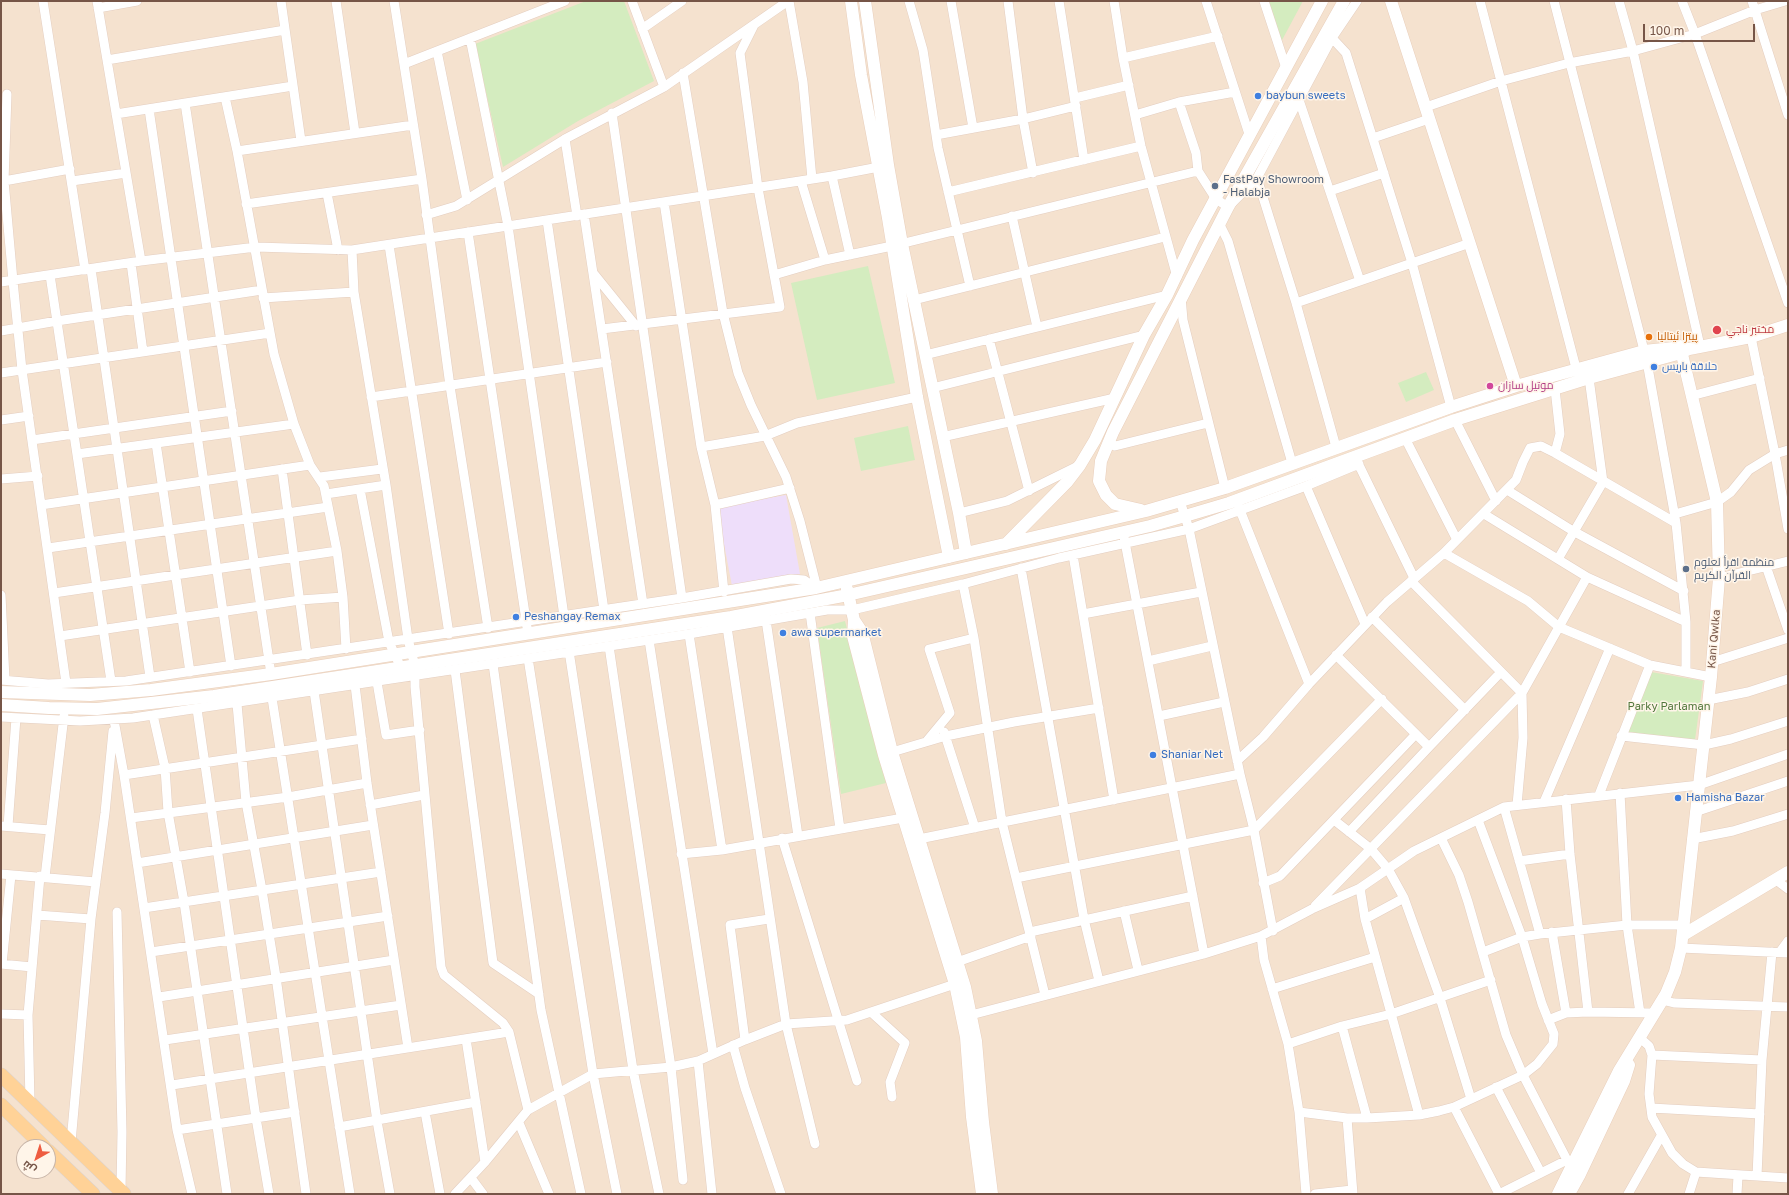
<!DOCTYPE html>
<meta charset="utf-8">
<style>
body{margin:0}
#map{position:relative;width:1789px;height:1195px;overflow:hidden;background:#fdf1e1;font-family:"Golos Text",Cairo,sans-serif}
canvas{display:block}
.frame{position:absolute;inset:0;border:2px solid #765547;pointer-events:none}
.north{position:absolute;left:16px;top:1139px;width:40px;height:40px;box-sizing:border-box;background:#fff5e9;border:1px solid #c8b5a8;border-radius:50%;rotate:219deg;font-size:11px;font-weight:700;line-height:16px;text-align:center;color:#765547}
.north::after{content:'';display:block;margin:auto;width:14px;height:18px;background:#ee5c40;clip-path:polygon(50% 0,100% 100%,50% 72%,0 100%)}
.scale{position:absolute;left:1643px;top:24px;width:112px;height:18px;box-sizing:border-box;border:2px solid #765547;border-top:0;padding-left:5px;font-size:12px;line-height:14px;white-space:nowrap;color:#765547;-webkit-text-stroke:3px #fff5e9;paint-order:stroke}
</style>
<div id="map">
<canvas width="1789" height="1195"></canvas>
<div class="frame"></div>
<div class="north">ش</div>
<div class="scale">100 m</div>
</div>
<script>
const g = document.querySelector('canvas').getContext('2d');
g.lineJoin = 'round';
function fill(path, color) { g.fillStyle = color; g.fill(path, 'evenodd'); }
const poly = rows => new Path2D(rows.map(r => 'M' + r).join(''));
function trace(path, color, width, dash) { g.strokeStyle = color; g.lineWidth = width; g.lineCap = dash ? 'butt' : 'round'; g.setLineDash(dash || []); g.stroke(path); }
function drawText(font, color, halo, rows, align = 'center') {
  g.font = font + ' "Golos Text",Cairo,sans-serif'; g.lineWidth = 3; g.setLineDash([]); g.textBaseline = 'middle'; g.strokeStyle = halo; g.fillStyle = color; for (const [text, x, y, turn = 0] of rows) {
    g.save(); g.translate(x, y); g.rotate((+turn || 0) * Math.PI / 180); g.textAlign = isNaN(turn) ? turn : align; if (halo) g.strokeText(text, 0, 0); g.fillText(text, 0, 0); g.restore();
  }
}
const residential = poly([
 [1,1,1788,1,1788,1194,1,1194],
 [24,1147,48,1147,48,1171,24,1171]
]);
const education = poly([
 [786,495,800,574,732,586,717,507]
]);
const green = poly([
 [586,1,624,1,654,81,578,121,503,167,475,44],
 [1268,1,1303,1,1281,42],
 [868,266,895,383,817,400,791,283],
 [1426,372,1434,390,1406,402,1398,383],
 [908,426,915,460,861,471,854,438],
 [845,621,886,783,841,794,817,628],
 [1651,672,1703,681,1695,740,1628,732]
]);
const street = poly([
 [43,1,85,270],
 [97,1,141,261],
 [281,1,301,141],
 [336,1,355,133],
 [394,1,422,179,450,386,488,628],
 [632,1,664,87],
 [789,1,803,82,812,179],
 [909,1,923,50,938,148,970,286],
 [951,1,973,128],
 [1008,1,1023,119,1033,173],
 [1059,1,1084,160],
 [1114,1,1123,58,1141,146,1177,277],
 [1206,1,1249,134],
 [1264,1,1286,68],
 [1480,1,1576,368],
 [1554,1,1647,362,1676,523,1686,622,1686,671],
 [1619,1,1633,51,1700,346],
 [1682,1,1695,34,1788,303],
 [1752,1,1788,115],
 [98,8,137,1],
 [642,29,682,1],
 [470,38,508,226,564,616],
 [1332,38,1346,53,1412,263,1451,407],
 [437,51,467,200],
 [1123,58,1218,36],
 [107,60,285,30],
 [404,64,565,1],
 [683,73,723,313,738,373,751,405,786,477,800,521,817,588],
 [7,94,4,181,13,281,22,370,66,683],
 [225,97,237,151,274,354,294,424,310,465,324,486,337,551,343,597,346,649],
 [1075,98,1129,85],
 [1299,100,1360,281],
 [1179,102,1196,153,1198,171],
 [185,103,271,674],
 [1426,107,1501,81,1569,63,1633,51,1695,34,1755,10,1785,1],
 [149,109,231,666],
 [612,113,682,598],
 [116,114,293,86],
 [1135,115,1179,102,1235,92],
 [936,135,1023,119,1076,106],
 [1373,138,1429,119],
 [565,139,577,216],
 [237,151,413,125],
 [832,176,850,255],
 [1257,178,1296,303,1336,447],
 [4,181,70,169],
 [72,181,126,173],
 [801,181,825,260],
 [1330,191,1384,173],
 [948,192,1141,146],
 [327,193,338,250],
 [664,202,701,447,715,505,724,592],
 [246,204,422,179],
 [584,214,643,604],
 [426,215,456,206,565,139,664,87,788,1],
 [1012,216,1037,327],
 [547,220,604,610],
 [1220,225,1228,241,1292,463],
 [468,232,527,627],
 [389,245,449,634],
 [352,250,354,292,386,485,408,639,415,666,415,687,441,967,444,975,503,1023,509,1032,528,1110],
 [131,263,143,352],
 [91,269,150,677],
 [594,274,636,326],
 [50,275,111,681],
 [774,275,825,260,892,246,1198,171,1216,199,1228,207,1257,178,1332,38,1357,1],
 [1,282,141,261,256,247,352,250,832,176,884,166],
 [1181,297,1183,320,1225,488],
 [263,298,354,292],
 [914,300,1165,237],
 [1296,303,1470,243],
 [602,329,780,307,758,188,740,53,754,25],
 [1,331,57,321,262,290],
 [1751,337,1775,454,1788,529],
 [989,339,1029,491],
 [925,355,1167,295],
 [1,373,270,333],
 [932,388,1144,335],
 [1555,389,1560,434,1555,453],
 [1691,396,1760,378],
 [371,397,607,362],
 [1,420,29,416],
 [1455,420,1496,501],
 [942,437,1115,398],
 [1405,438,1457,540],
 [32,440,232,411],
 [156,443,190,672],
 [1108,443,1115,446,1208,423],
 [701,447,765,436,797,423,917,397],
 [77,454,294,424],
 [1356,459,1414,578],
 [282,469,307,655],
 [320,477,382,469],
 [1,479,38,476],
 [1306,486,1365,624],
 [360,489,389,642,403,672],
 [1507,490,1573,531,1684,591],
 [326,494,386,485],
 [1180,501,1189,529,1240,774,1254,830,1273,931],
 [41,505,310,465],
 [715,505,790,488],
 [1238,505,1309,684],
 [959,513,1007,501,1078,466],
 [1484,514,1587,577,1686,622],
 [1675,514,1717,502,1731,492,1749,470,1775,454,1788,450],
 [1124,537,1204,954],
 [48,548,328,507],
 [1444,553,1528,601,1559,627,1650,665,1711,677],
 [1073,555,1114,800],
 [1558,559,1603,482,1589,378],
 [1766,566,1788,630],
 [1021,568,1084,919,1099,981],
 [1719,578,1788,561],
 [1411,581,1522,693,1523,738,1517,805],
 [963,584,974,638,1002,822,1045,995],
 [54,593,337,551],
 [1,595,5,680],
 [810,613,840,829],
 [1083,614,1201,592],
 [1372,617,1465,710],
 [766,620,798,836],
 [727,627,786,1024,815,1144],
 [689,634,722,850],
 [60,636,300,600,343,597],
 [649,640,713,1054],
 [609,646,671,1067,683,1180],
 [569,651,633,1070,659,1194],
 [1336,655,1429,747,1501,672],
 [528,658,593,1074,617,1194],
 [1148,661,1212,646],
 [1712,662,1788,638],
 [493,664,541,1010,581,1194],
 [455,670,493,963,539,994],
 [1,680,48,684,126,681,682,598,791,579,804,580,816,588],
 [377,682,386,735,420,730],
 [355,685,367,783,408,1048],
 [314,691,377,1121,390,1194],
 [272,698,350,1194],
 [1708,700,1748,692,1788,679],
 [237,704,246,802,262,890,276,977,306,1194],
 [197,709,256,1118,269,1194],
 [153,715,165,768,168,812,184,902,227,1194],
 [1159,716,1224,702],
 [1,717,80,721,133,718,689,634,827,610,852,610,963,584,1059,558,1189,529,1306,486,1359,464],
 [114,720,124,775,177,1130,192,1194],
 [944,732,975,828],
 [1621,736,1704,745,1731,739,1788,721],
 [926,742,950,713,929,649,974,638],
 [892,752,946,736,1014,722,1099,708],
 [1237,761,1263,737,1309,684,1387,602,1444,553,1516,480,1523,462,1530,448,1541,446,1555,453,1676,523],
 [124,775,362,739],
 [1620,793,1627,925,1640,1013],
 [1599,795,1650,665],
 [1566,799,1570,854,1588,1012],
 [1544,802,1610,648],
 [370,805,424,795],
 [1504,807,1540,934],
 [1695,812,1788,781],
 [131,818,288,797,367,783],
 [1334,820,1371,849,1388,869,1404,898,1440,998,1471,1099],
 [1,826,50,830],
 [8,826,16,718],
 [1349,832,1429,747],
 [782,838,857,1081],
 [1441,838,1459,875,1468,902,1506,1035,1523,1075,1567,1160,1572,1168],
 [919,839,1240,774],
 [1692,839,1733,831,1788,814],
 [681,854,722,850,903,818],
 [1519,861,1570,854],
 [137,863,373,825],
 [1,874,96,882],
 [45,877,64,716],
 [1016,878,1254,830,1382,699],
 [1776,880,1788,889],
 [1263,883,1280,876,1416,734],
 [1360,888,1365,919,1419,1115],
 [1315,906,1522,693,1587,577],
 [144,908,381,872],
 [1124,911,1138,970],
 [117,912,122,1132,121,1190],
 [37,915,91,919],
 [1365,919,1404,898],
 [1030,932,1193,896],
 [1552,932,1566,1013],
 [1261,936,1264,960,1288,1044,1299,1112,1306,1194],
 [1681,948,1788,953],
 [151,952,388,916],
 [1483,952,1522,937,1540,934,1627,925,1684,925],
 [1780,952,1788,941],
 [957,962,1031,936],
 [1,964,32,967],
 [2,964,11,875],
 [1272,989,1375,957],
 [159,997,394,960],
 [1662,1000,1674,1003,1788,1007],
 [871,1012,905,1043,890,1082,892,1097],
 [1,1014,28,1015],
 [971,1015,1204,954,1261,936,1312,909,1360,888,1414,851,1504,807,1699,785,1788,754],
 [1548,1020,1566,1013,1588,1012,1653,1013],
 [1342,1026,1367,1118],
 [1640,1038,1649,1046,1652,1055,1649,1094,1652,1117,1672,1153,1683,1164,1696,1172,1788,1178],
 [466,1039,485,1162],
 [165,1040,401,1005],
 [745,1040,730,925,769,919],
 [1288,1044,1342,1026,1391,1014,1491,980],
 [733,1045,745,1088,781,1194],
 [1652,1055,1762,1060],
 [698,1061,712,1194],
 [172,1085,509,1032],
 [1496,1087,1541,1173],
 [30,1102,28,1015,40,876],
 [1454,1107,1499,1194],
 [1651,1108,1760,1114],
 [425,1112,440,1194],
 [1299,1112,1347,1118,1367,1118,1419,1115,1439,1111,1454,1107,1523,1075,1537,1064,1553,1044,1554,1034,1542,1004,1522,937,1478,820],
 [1347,1118,1353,1194],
 [519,1123,549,1194],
 [339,1127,476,1102],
 [177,1130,295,1112],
 [71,1142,91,919,105,813,113,731],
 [1757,1176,1762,1060,1772,952],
 [471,1178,483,1194],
 [455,1194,485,1162,528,1110,593,1074,671,1067,698,1061,745,1040,786,1024,847,1020,955,984],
 [1315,1194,1352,1190],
 [1499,1194,1567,1160],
 [1628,1194,1661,1136],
 [1689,1194,1696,1172],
 [1737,1194,1738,1176]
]);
const secondary = poly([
 [851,1,861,75,888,218,917,397,949,557],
 [865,1,888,165,902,244,959,513,966,553],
 [1391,1,1516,386],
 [1141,510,1115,504,1106,495,1099,481,1101,461,1113,432,1228,207,1344,1],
 [1006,544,1067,482,1080,465,1095,440,1144,335,1167,295,1193,240,1322,1],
 [847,589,854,620,853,636,884,755,955,984,966,1037,972,1117,982,1194],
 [854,620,862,632,892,752,965,987,976,1041,983,1122,992,1194],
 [1,692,90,695,151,690,271,674,816,588,1146,511,1225,488,1451,407,1516,386,1644,351,1683,347],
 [1,705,49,708,97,709,214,696,731,617,848,595,1150,526,1185,516,1229,503,1455,420,1589,378,1681,353,1689,349,1751,337,1788,325],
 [1683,935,1788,872],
 [1558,1194,1619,1071,1666,994,1675,972,1681,948,1711,677,1719,578,1717,502,1680,346],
 [1569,1194,1580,1174,1624,1081,1629,1065]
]);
const primary = poly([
 [1,1075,124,1194],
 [1,1105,44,1147],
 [48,1151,93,1194]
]);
const markers = [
 [1258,96,4,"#3f7fe0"],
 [1215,186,4,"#5c6f8a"],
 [1717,330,5,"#e0444e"],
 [1649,337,4,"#e8710a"],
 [1654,367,4,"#3f7fe0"],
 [1490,386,4,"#d1479c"],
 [1686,569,4,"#5c6f8a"],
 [516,617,4,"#3f7fe0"],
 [783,633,4,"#3f7fe0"],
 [1153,755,4,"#3f7fe0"],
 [1678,798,4,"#3f7fe0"]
];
const shopNames = [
 ["baybun sweets",1266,96],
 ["حلاقة باریس",1662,367],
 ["Peshangay Remax",524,617],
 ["awa supermarket",791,633],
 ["Shaniar Net",1161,755],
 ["Hamisha Bazar",1686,798]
];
const serviceNames = [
 ["FastPay Showroom",1223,180],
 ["- Halabja",1223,193],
 ["منظمة اقرأ لعلوم",1694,563],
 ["القرآن الكريم",1694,576]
];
const healthNames = [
 ["مختبر ناجي",1726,330]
];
const foodNames = [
 ["پیتزا ئیتالیا",1657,337]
];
const hotelNames = [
 ["موتيل سازان",1498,386]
];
const streetNames = [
 ["Kani Qwlka",1714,639,-85]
];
const parkNames = [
 ["Parky Parlaman",1669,707]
];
fill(residential, '#f5e2cf');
fill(education, '#eedefa');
fill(green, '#d4ecbf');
trace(street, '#e4cec0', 10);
trace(secondary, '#e9cfbc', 13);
trace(primary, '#dbd3cf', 15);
trace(street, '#fff', 9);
trace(secondary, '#fff', 12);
trace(primary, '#ffd297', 14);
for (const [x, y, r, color] of markers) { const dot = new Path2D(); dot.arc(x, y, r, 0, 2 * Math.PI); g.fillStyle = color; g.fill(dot); trace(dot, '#fff5e9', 1.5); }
drawText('11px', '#366cbe', '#fff5e9', shopNames, 'left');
drawText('11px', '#4e5e75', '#fff5e9', serviceNames, 'left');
drawText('11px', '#be3a42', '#fff5e9', healthNames, 'left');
drawText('11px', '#c56008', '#fff5e9', foodNames, 'left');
drawText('11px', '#b23c85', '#fff5e9', hotelNames, 'left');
drawText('11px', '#765547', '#fff5e9', streetNames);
drawText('11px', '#51773c', '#fff5e9', parkNames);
</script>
